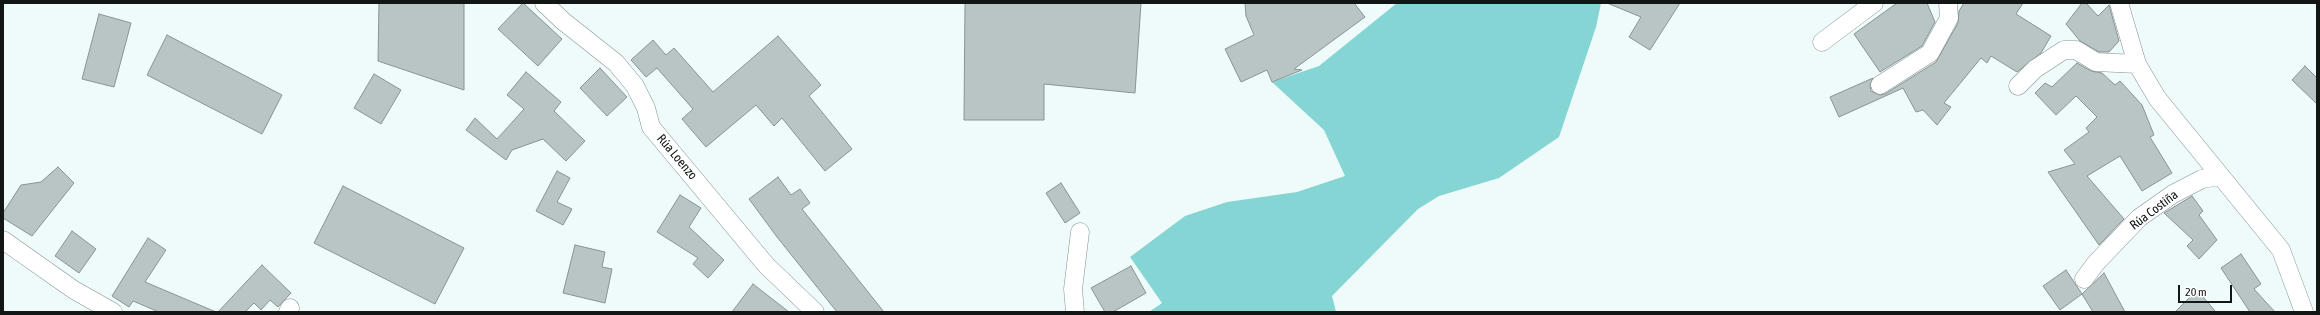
<!DOCTYPE html>
<meta charset="utf-8">
<style>
body{margin:0}
#map{position:relative;width:2320px;height:315px;overflow:hidden;background:#eefbfa;font-family:"Asap Condensed",sans-serif}
canvas{display:block}
.frame{position:absolute;inset:0;border:4px solid #121716;pointer-events:none}
.scale{position:absolute;left:2178px;top:285px;width:54px;height:18px;box-sizing:border-box;border:2px solid #121716;border-top:0;padding-left:5px;font-size:12px;line-height:14px;white-space:nowrap;color:#121716;-webkit-text-stroke:3px #fff;paint-order:stroke}
</style>
<div id="map">
<canvas width="2320" height="315"></canvas>
<div class="frame"></div>
<div class="scale">20 m</div>
</div>
<script>
const g = document.querySelector('canvas').getContext('2d');
g.lineJoin = 'round';
function fill(path, color) { g.fillStyle = color; g.fill(path, 'evenodd'); }
const poly = rows => new Path2D(rows.map(r => 'M' + r).join(''));
function trace(path, color, width, dash) { g.strokeStyle = color; g.lineWidth = width; g.lineCap = dash ? 'butt' : 'round'; g.setLineDash(dash || []); g.stroke(path); }
function drawText(font, color, halo, rows, align = 'center') {
  g.font = font + ' "Asap Condensed",sans-serif'; g.lineWidth = 3; g.setLineDash([]); g.textBaseline = 'middle'; g.strokeStyle = halo; g.fillStyle = color; for (const [text, x, y, turn = 0] of rows) {
    g.save(); g.translate(x, y); g.rotate((+turn || 0) * Math.PI / 180); g.textAlign = isNaN(turn) ? turn : align; if (halo) g.strokeText(text, 0, 0); g.fillText(text, 0, 0); g.restore();
  }
}
const green = poly([
 [1397,3,1601,3,1596,27,1559,137,1499,178,1439,196,1418,209,1332,296,1336,312,1149,312,1162,303,1130,257,1185,216,1227,202,1297,192,1345,176,1324,130,1272,82,1319,66]
]);
const building = poly([
 [379,3,464,3,464,90,378,61,379,3],
 [523,3,562,39,538,66,498,29,523,3],
 [965,3,1141,3,1135,93,1044,84,1044,120,964,120,965,3],
 [1245,3,1354,3,1365,17,1294,69,1302,70,1272,82,1267,70,1241,82,1225,49,1254,35,1246,16,1245,3],
 [1607,3,1680,3,1650,50,1629,37,1641,17,1607,3],
 [1897,3,1927,3,1935,22,1922,46,1880,72,1854,34,1897,3],
 [1964,3,2023,3,2016,14,2051,36,2041,53,2017,72,1991,56,1987,63,1981,58,1944,103,1951,107,1937,125,1923,110,1916,112,1903,88,1839,117,1830,97,1873,78,1870,85,1871,91,1880,95,1885,94,1936,62,1958,23,1959,11,1964,3],
 [2082,3,2086,3,2098,16,2109,5,2119,41,2109,52,2099,52,2080,41,2066,24,2082,3],
 [99,14,131,23,114,87,82,79,99,14],
 [167,35,282,95,262,134,147,75,167,35],
 [778,36,821,85,809,96,852,149,825,171,782,118,774,126,756,105,706,147,682,119,693,109,657,68,646,77,631,60,653,40,666,55,674,48,713,92,778,36],
 [2077,63,2091,71,2102,73,2115,85,2120,81,2142,105,2154,135,2150,137,2172,173,2142,191,2120,156,2087,176,2124,219,2099,245,2048,172,2075,164,2064,150,2089,132,2086,128,2097,117,2076,96,2056,115,2035,93,2045,83,2052,87,2077,63],
 [2305,66,2317,78,2317,104,2292,80,2305,66],
 [600,68,627,97,607,116,580,88,600,68],
 [526,72,561,102,554,111,585,141,566,161,543,139,512,150,506,160,466,130,475,118,497,139,524,109,507,95,526,72],
 [374,74,401,90,381,124,354,108,374,74],
 [58,167,74,183,32,236,3,218,3,213,21,185,41,182,58,167],
 [557,171,570,178,557,202,572,209,563,225,536,211,557,171],
 [778,177,791,195,800,189,810,203,802,209,884,312,837,312,777,237,749,199,778,177],
 [1061,183,1080,213,1065,223,1046,193,1061,183],
 [343,186,464,248,435,304,314,243,343,186],
 [680,195,701,208,689,227,724,260,708,278,693,264,698,258,657,232,680,195],
 [2192,196,2203,211,2199,215,2217,240,2199,259,2187,246,2193,240,2164,213,2192,196],
 [72,231,96,249,79,273,55,256,72,231],
 [148,238,166,250,145,282,216,312,159,312,133,301,129,307,112,296,148,238],
 [575,245,605,252,602,267,612,269,605,303,563,293,575,245],
 [2241,254,2261,284,2254,289,2275,312,2250,312,2221,268,2241,254],
 [262,265,291,293,278,307,270,300,261,310,254,303,245,312,218,312,262,265],
 [1131,266,1146,293,1113,312,1105,312,1091,288,1131,266],
 [2066,270,2082,294,2060,310,2043,286,2066,270],
 [2104,273,2125,312,2093,312,2082,294,2104,273],
 [753,284,789,312,732,312,753,284],
 [2197,290,2216,312,2175,312,2197,290]
]);
const street = poly([
 [544,3,563,21,616,63,635,86,646,108,651,127,766,265,815,312],
 [2119,3,2137,64,2157,98,2281,250,2304,312],
 [1822,42,1874,3],
 [1880,85,1930,53,1949,18,1948,3],
 [2018,86,2035,69,2064,50,2076,50,2096,62,2137,64],
 [3,240,74,290,113,312],
 [2084,279,2096,263,2139,218,2173,194,2202,179,2220,176],
 [288,312,290,308],
 [1075,312,1073,289,1080,232]
]);
const streetNames = [
 ["Rúa Loenzo",677,157,50],
 ["Rúa Costiña",2154,210,-37]
];
fill(green, '#84d5d3');
fill(building, '#b9c5c5');
trace(building, '#889493', 1);
trace(street, '#869292', 19);
trace(street, '#fff', 18);
drawText('13px', '#121716', '#fff', streetNames);
</script>
